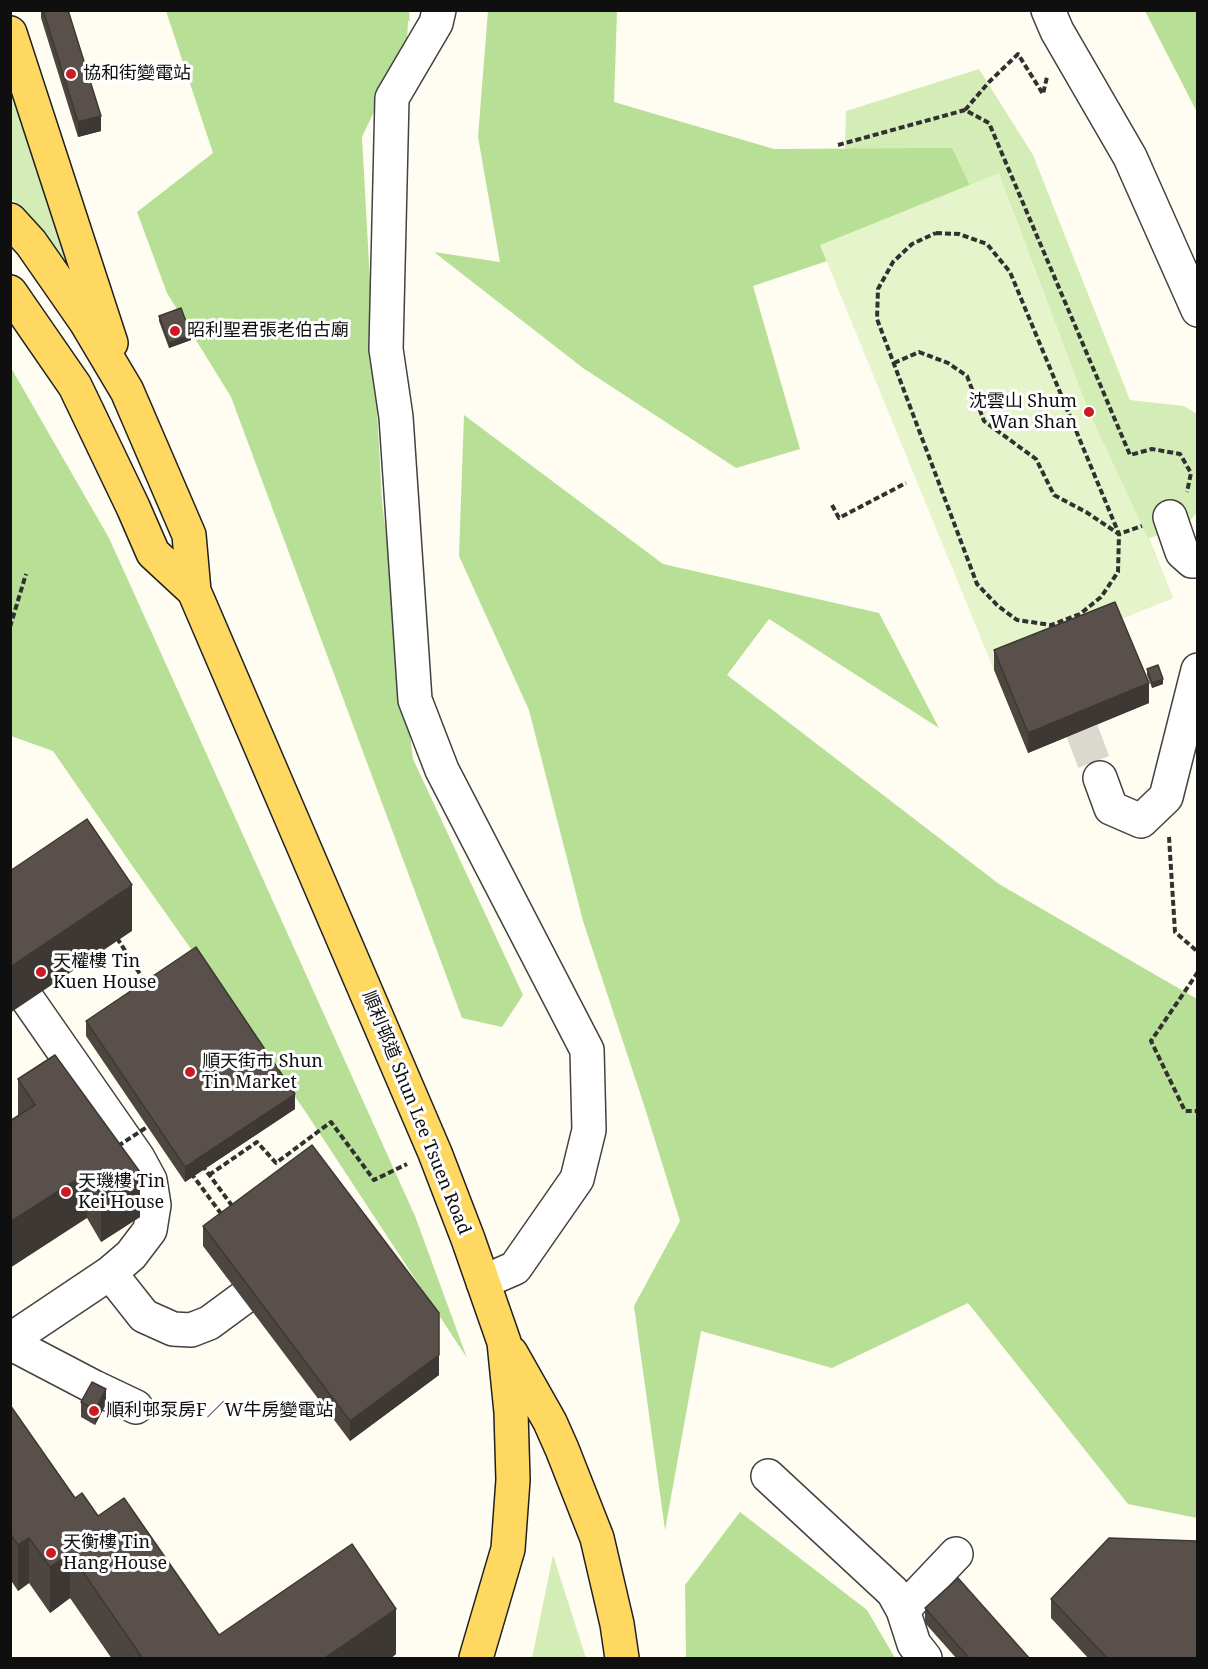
<!DOCTYPE html>
<meta charset="utf-8">
<style>
body{margin:0}
#map{position:relative;width:1208px;height:1669px;overflow:hidden;background:#fffcf2;font-family:"Noto Serif",serif}
canvas{display:block}
.frame{position:absolute;inset:0;border:12px solid #0f0f0f;pointer-events:none}
</style>
<div id="map">
<canvas width="1208" height="1669"></canvas>
<div class="frame"></div>
</div>
<script>
const g = document.querySelector('canvas').getContext('2d');
g.lineJoin = 'round';
function fill(path, color) { g.fillStyle = color; g.fill(path, 'evenodd'); }
const poly = rows => new Path2D(rows.map(r => 'M' + r).join(''));
function trace(path, color, width, dash) { g.strokeStyle = color; g.lineWidth = width; g.lineCap = dash ? 'butt' : 'round'; g.setLineDash(dash || []); g.stroke(path); }
function drawText(font, color, halo, rows, align = 'center') {
  g.font = font + ' "Noto Serif","Noto Sans TC",serif'; g.lineWidth = 6; g.setLineDash([]); g.textBaseline = 'middle'; g.strokeStyle = halo; g.fillStyle = color; for (const [text, x, y, turn = 0] of rows) {
    g.save(); g.translate(x, y); g.rotate((+turn || 0) * Math.PI / 180); g.textAlign = isNaN(turn) ? turn : align; if (halo) g.strokeText(text, 0, 0); g.fillText(text, 0, 0); g.restore();
  }
}
const green = poly([
 [979,69,1033,155,1130,400,1184,406,1197,414,1197,513,1184,527,1149,538,1173,598,994,670,844,184,846,111],
 [10,77,72,263,67,265,28,215,11,198],
 [553,1555,586,1658,532,1658]
]);
const forest = poly([
 [166,11,409,11,410,22,408,20,407,42,362,137,382,501,413,759,523,995,502,1027,462,1018,231,397,167,293,137,212,213,153],
 [488,11,617,11,614,102,774,149,952,148,981,209,753,286,800,449,736,468,583,368,434,252,500,262,478,137],
 [1145,11,1197,11,1197,112],
 [10,366,109,538,415,1216,467,1358,305,1111,136,871,53,751,11,736],
 [464,415,663,564,879,613,939,728,769,619,727,675,999,884,1197,999,1197,1518,1128,1504,968,1303,832,1368,701,1331,665,1530,634,1306,680,1221,644,1105,583,921,529,710,459,556],
 [740,1512,867,1610,895,1658,686,1658,685,1585]
]);
const pitch = poly([
 [999,173,1089,412,1148,538,1173,598,994,670,820,245]
]);
const minorTunnel = poly([
 [1082,731,1100,778]
]);
const path = poly([
 [965,110,989,82,1018,54,1043,94,1047,77],
 [838,145,965,110,989,123,1130,455,1152,449,1180,454,1191,473,1187,492],
 [936,233,959,234,987,244,1010,272,1119,534,1118,572,1101,597,1080,614,1051,625,1017,620,998,606,977,584,877,319,878,289,893,262,912,244,936,233],
 [894,363,919,352,948,363,967,376,984,421,1036,459,1054,495,1086,512,1119,534,1142,526],
 [832,505,839,518,906,483],
 [10,627,26,574],
 [1169,837,1175,932,1198,952],
 [117,938,147,985],
 [1198,972,1151,1041,1185,1111,1198,1111],
 [202,1165,233,1207],
 [191,1173,222,1215],
 [209,1175,257,1142,276,1163,331,1122,374,1180,407,1164]
]);
const minor = poly([
 [439,10,436,23,392,98,386,349,396,417,415,700,442,770,587,1050,589,1130,577,1179,515,1268,483,1282],
 [1048,10,1057,31,1130,157,1198,310],
 [1170,517,1182,552,1192,561,1198,561],
 [1100,778,1111,808,1141,821,1166,797,1198,670],
 [10,974,138,1158,150,1180,154,1205,150,1230,131,1255,110,1273,10,1340],
 [110,1273,144,1316,173,1329,191,1330,209,1323,243,1298],
 [10,1343,94,1387,136,1407],
 [768,1476,893,1592,903,1610],
 [925,1658,914,1644,903,1610,956,1554]
]);
const major = poly([
 [10,33,111,343],
 [10,220,31,243,86,322,127,391,189,535,194,591,435,1153,468,1239,504,1342,511,1412,513,1480,508,1549,476,1658],
 [10,292,75,386,133,507,153,553,194,591],
 [511,1353,550,1422,562,1449,597,1538,617,1624,622,1658]
]);
const pathBridge = poly([
 [118,1146,147,1127]
]);
const wall = poly([
 [41,10,68,10,101,131,78,137,41,18],
 [159,316,191,340,169,348,159,321],
 [994,650,1149,703,1028,753,994,670],
 [1147,669,1163,684,1152,688,1147,675],
 [86,1021,295,1109,185,1182,86,1036],
 [18,1079,140,1217,101,1242,87,1218,18,1116],
 [203,1226,439,1313,439,1375,350,1441,203,1246],
 [81,1402,106,1404,95,1425,81,1417],
 [10,1405,75,1498,98,1516,219,1635,396,1654,390,1659,112,1659,70,1598,50,1613,29,1583,18,1591,10,1579],
 [1051,1599,1197,1659,1089,1659,1051,1618],
 [925,1608,1030,1659,957,1659,925,1623]
]);
const shadedWall = poly([
 [101,116,101,131,78,137,78,122],
 [191,335,191,340,169,348,169,343],
 [1163,679,1163,684,1152,688,1152,683],
 [1149,683,1149,703,1028,753,1028,733],
 [132,885,132,931,10,1013,10,967],
 [295,1094,295,1109,185,1182,185,1167],
 [140,1172,140,1217,101,1242,101,1196],
 [87,1173,87,1218,10,1268,10,1222],
 [439,1355,439,1375,350,1441,350,1421],
 [106,1389,106,1404,95,1425,95,1410],
 [29,1538,29,1583,18,1591,18,1545],
 [70,1553,70,1598,50,1613,50,1567],
 [396,1609,396,1654,390,1659,323,1659]
]);
const building = poly([
 [43,10,68,10,101,116,78,122,43,10],
 [181,308,191,335,169,343,159,316,181,308],
 [1115,602,1149,683,1028,733,994,650,1115,602],
 [1158,665,1163,679,1152,683,1147,669,1158,665],
 [87,819,132,885,10,967,10,871,87,819],
 [196,947,295,1094,185,1167,86,1021,196,947],
 [55,1055,140,1172,101,1196,87,1173,10,1222,10,1121,35,1105,18,1079,55,1055],
 [312,1145,439,1313,439,1355,350,1421,203,1226,312,1145],
 [92,1382,106,1389,95,1410,81,1402,92,1382],
 [10,1405,75,1498,82,1493,98,1516,124,1498,219,1635,352,1544,396,1609,323,1659,143,1659,70,1553,50,1567,29,1538,18,1545,10,1534,10,1405],
 [1109,1538,1197,1541,1197,1659,1108,1659,1051,1599,1109,1538],
 [958,1578,1030,1659,970,1659,925,1608,958,1578]
]);
const markers = [
 [71,74,6,"#cb1b24"],
 [175,331,6,"#cb1b24"],
 [1089,412,6,"#cb1b24"],
 [41,972,6,"#cb1b24"],
 [190,1072,6,"#cb1b24"],
 [66,1192,6,"#cb1b24"],
 [94,1411,6,"#cb1b24"],
 [51,1553,6,"#cb1b24"]
];
const poiNames = [
 ["協和街變電站",83,74],
 ["昭利聖君張老伯古廟",187,331],
 ["沈雲山 Shum",1077,402,"right"],
 ["Wan Shan",1077,423,"right"],
 ["天權樓 Tin",53,962],
 ["Kuen House",53,983],
 ["順天街市 Shun",202,1062],
 ["Tin Market",202,1083],
 ["天璣樓 Tin",78,1182],
 ["Kei House",78,1203],
 ["順利邨泵房F／W牛房變電站",106,1411],
 ["天衡樓 Tin",63,1543],
 ["Hang House",63,1564]
];
const streetNames = [
 ["順利邨道 Shun Lee Tsuen Road",416,1113,68]
];
fill(green, '#d4edb7');
fill(forest, '#b7df95');
fill(pitch, '#e5f4ca');
trace(minorTunnel, '#dbd8d0', 33, [33, 16]);
trace(minor, '#424242', 36);
trace(major, '#202020', 36);
trace(path, '#313131', 4, [6, 3]);
trace(minor, '#fff', 33);
trace(major, '#ffd862', 33);
trace(pathBridge, '#313131', 4, [6, 3]);
fill(wall, '#4d4540');
fill(shadedWall, '#3e3834');
fill(building, '#59504b');
trace(building, '#3e3834', 1.5);
for (const [x, y, r, color] of markers) { const dot = new Path2D(); dot.arc(x, y, r, 0, 2 * Math.PI); g.fillStyle = color; g.fill(dot); trace(dot, '#fff', 2); }
drawText('18px', '#0f0f0f', '#fff', poiNames, 'left');
drawText('18px', '#0f0f0f', '#fff', streetNames);
</script>
